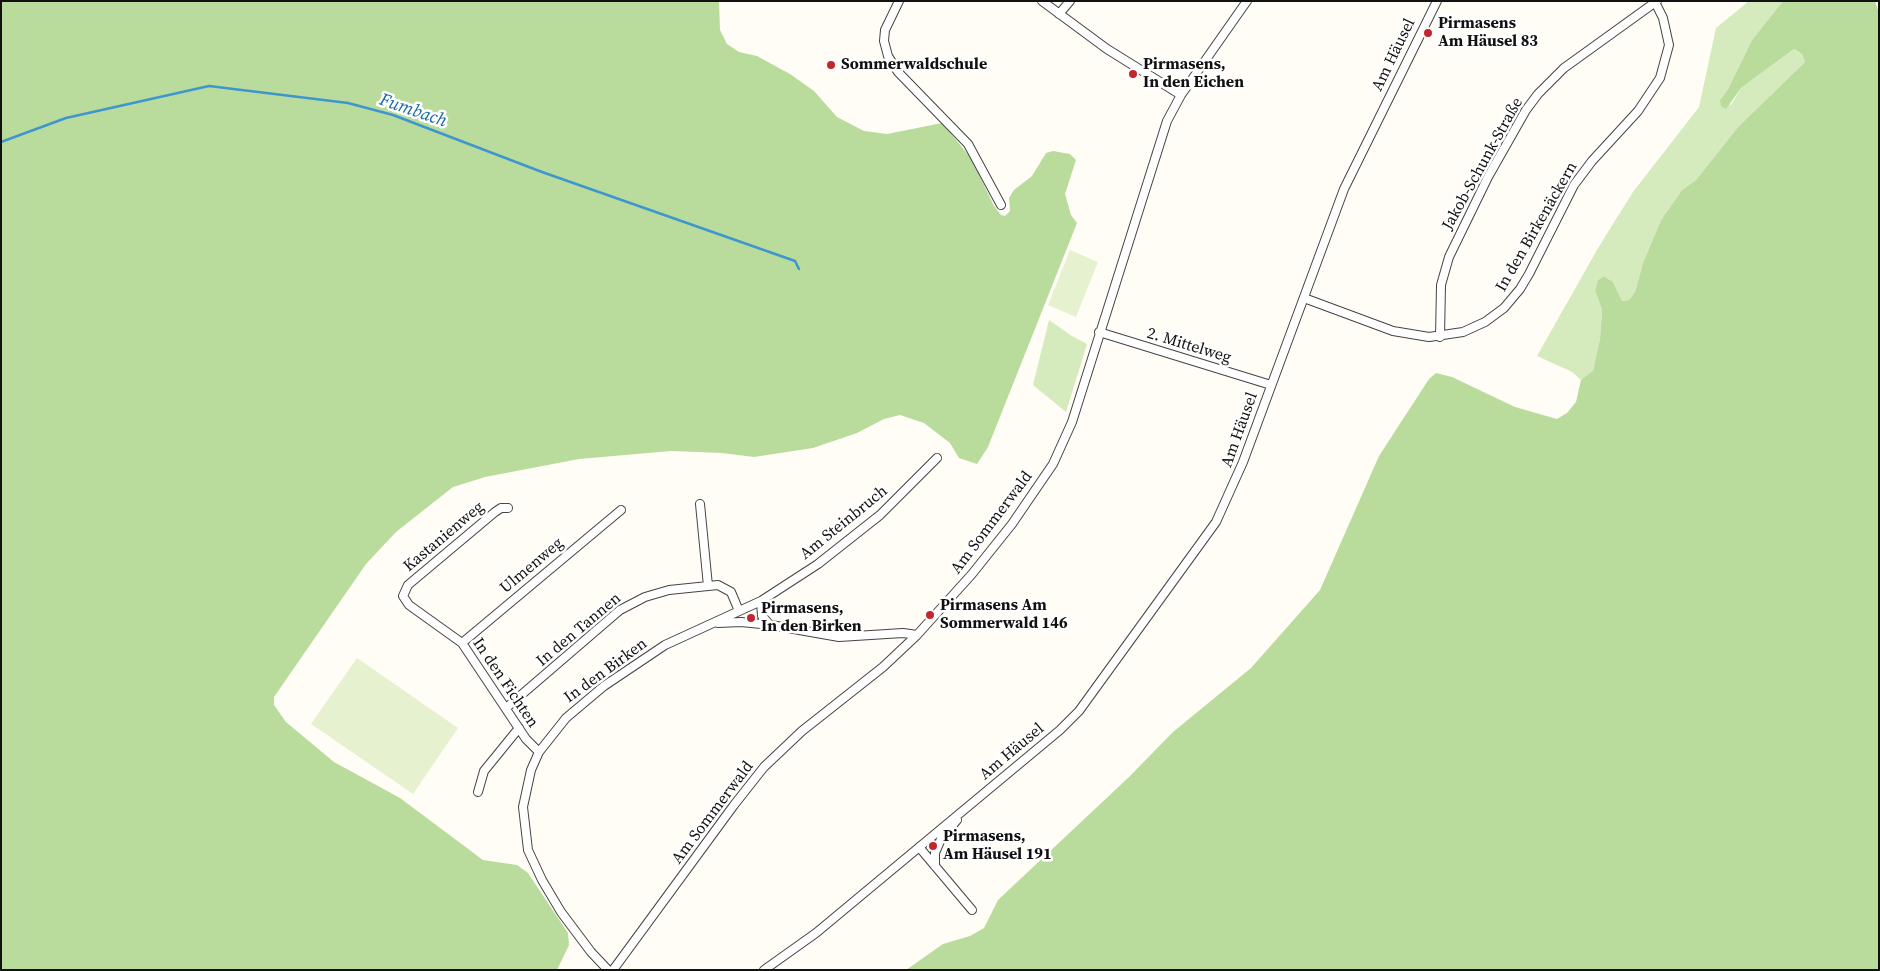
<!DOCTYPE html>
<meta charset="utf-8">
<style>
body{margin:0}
#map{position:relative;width:1880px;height:971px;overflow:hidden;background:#fffdf5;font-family:"Source Serif 4",serif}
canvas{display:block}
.frame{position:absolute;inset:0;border:2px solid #111;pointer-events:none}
</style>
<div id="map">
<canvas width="1880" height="971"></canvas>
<div class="frame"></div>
</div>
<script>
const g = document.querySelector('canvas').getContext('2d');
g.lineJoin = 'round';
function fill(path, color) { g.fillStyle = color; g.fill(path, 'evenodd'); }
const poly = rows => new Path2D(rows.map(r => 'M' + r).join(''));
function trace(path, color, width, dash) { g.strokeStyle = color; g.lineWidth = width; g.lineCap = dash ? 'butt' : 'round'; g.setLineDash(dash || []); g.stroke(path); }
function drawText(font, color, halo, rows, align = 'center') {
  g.font = font + ' "Source Serif 4",serif'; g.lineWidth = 5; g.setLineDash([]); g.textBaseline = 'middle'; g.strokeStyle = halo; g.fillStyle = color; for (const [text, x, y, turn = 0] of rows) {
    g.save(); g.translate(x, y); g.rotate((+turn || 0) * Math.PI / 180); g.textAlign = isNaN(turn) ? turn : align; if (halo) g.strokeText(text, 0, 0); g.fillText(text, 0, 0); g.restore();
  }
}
const green = poly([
 [1749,1,1783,1,1752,40,1728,89,1720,100,1731,105,1741,88,1794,49,1802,54,1805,62,1738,127,1696,180,1682,190,1661,220,1643,263,1635,292,1629,300,1622,301,1613,282,1604,276,1598,280,1595,290,1602,310,1600,339,1593,372,1581,380,1572,372,1537,356,1598,248,1633,192,1699,107,1716,28],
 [1049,320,1072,336,1087,344,1066,412,1033,385]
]);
const forest = poly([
 [1,1,719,1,720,30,727,44,739,52,757,56,790,74,814,91,837,117,864,131,887,134,942,123,971,158,994,206,1001,215,1005,216,1010,211,1009,198,1014,190,1032,176,1046,153,1053,151,1070,154,1076,160,1065,194,1071,215,1077,223,988,447,977,464,959,458,950,443,924,423,900,415,884,419,857,433,813,448,754,457,722,453,671,451,579,459,485,477,453,487,396,532,366,564,274,697,274,705,286,722,334,762,400,798,483,860,517,865,528,873,568,933,569,945,557,970,1,970],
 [1783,1,1875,1,1879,13,1879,970,906,970,943,944,970,936,984,928,998,900,1129,777,1173,732,1251,668,1320,590,1379,456,1429,379,1436,373,1452,377,1515,407,1557,419,1567,413,1576,402,1581,380,1593,371,1600,339,1602,310,1595,290,1598,280,1604,276,1613,282,1622,301,1629,300,1635,292,1643,263,1661,220,1682,190,1696,180,1738,127,1805,62,1802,54,1794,49,1741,88,1726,109,1721,106,1720,100,1728,89,1752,40]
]);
const pitch = poly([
 [1070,250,1098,262,1076,317,1048,305],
 [357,658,458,728,413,794,311,724]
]);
const stream = poly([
 [1,142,66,118,209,86,348,103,393,115,542,172,795,261,799,269]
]);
const street = poly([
 [899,1,885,30,884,41,888,56,898,72,968,144,1001,205],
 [1042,1,1107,49,1181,95],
 [1059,14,1070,1],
 [1304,298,1393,331,1429,337,1463,332,1485,322,1504,308,1520,289,1529,274,1574,185,1592,161,1638,111,1660,78,1669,45,1663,18,1655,2],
 [1099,332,1271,385],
 [1440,337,1441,285,1449,257,1488,177,1526,110,1538,94,1564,68,1657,1],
 [700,504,708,586],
 [508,508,501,508,495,512,408,585,403,596,409,605,462,643,526,739,539,752],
 [761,601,762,616,770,625],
 [718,623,741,622,771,625,839,637,903,633,917,635],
 [462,643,621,510],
 [506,708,620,610,645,597,669,590,718,585,731,592,739,611],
 [478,792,484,771,519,728],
 [919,847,972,910],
 [935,866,935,853,941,839,957,820],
 [608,970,591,952,561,912,542,880,528,850,523,807,531,770,539,752,566,718,604,686,665,645,761,601,818,564,880,515,937,458],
 [613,970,734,805,764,767,802,731,883,667,917,635,972,574,1012,524,1053,464,1072,422,1167,121,1181,95,1247,1],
 [764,970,816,933,1060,730,1079,711,1216,522,1243,462,1344,189,1437,1]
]);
const markers = [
 [1428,33,5,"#c4262e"],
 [831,65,5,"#c4262e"],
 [1133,74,5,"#c4262e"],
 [930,615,5,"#c4262e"],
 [751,618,5,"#c4262e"],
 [933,846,5,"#c4262e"]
];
const poiNames = [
 ["Pirmasens",1438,24],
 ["Am Häusel 83",1438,42],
 ["Sommerwaldschule",841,65],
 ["Pirmasens,",1143,65],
 ["In den Eichen",1143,83],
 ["Pirmasens Am",940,606],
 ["Sommerwald 146",940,624],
 ["Pirmasens,",761,609],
 ["In den Birken",761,627],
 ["Pirmasens,",943,837],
 ["Am Häusel 191",943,855]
];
const streetNames = [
 ["Am Häusel",1394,55,-64],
 ["Jakob-Schunk-Straße",1483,164,-61],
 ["In den Birkenäckern",1537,227,-60],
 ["2. Mittelweg",1189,346,17],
 ["Am Häusel",1240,430,-70],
 ["Am Steinbruch",844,523,-39],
 ["Am Sommerwald",992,523,-53],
 ["Kastanienweg",444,537,-40],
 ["Ulmenweg",532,566,-40],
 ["In den Tannen",579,630,-40],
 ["In den Birken",606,671,-36],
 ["In den Fichten",505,683,56],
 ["Am Häusel",1012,752,-40],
 ["Am Sommerwald",713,813,-53]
];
const waterNames = [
 ["Fumbach",413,111,19]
];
fill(green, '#d5ebbd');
fill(forest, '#b9dc9c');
fill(pitch, '#e6f2cf');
trace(stream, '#3f96cf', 2.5);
trace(street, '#444', 10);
trace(street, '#fff', 8);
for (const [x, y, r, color] of markers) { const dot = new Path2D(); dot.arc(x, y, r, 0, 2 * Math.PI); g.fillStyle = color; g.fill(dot); trace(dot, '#fff', 2); }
drawText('bold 16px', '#111', '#fff', poiNames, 'left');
drawText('16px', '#111', '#fff', streetNames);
drawText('italic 18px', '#1768a6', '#fff', waterNames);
</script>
